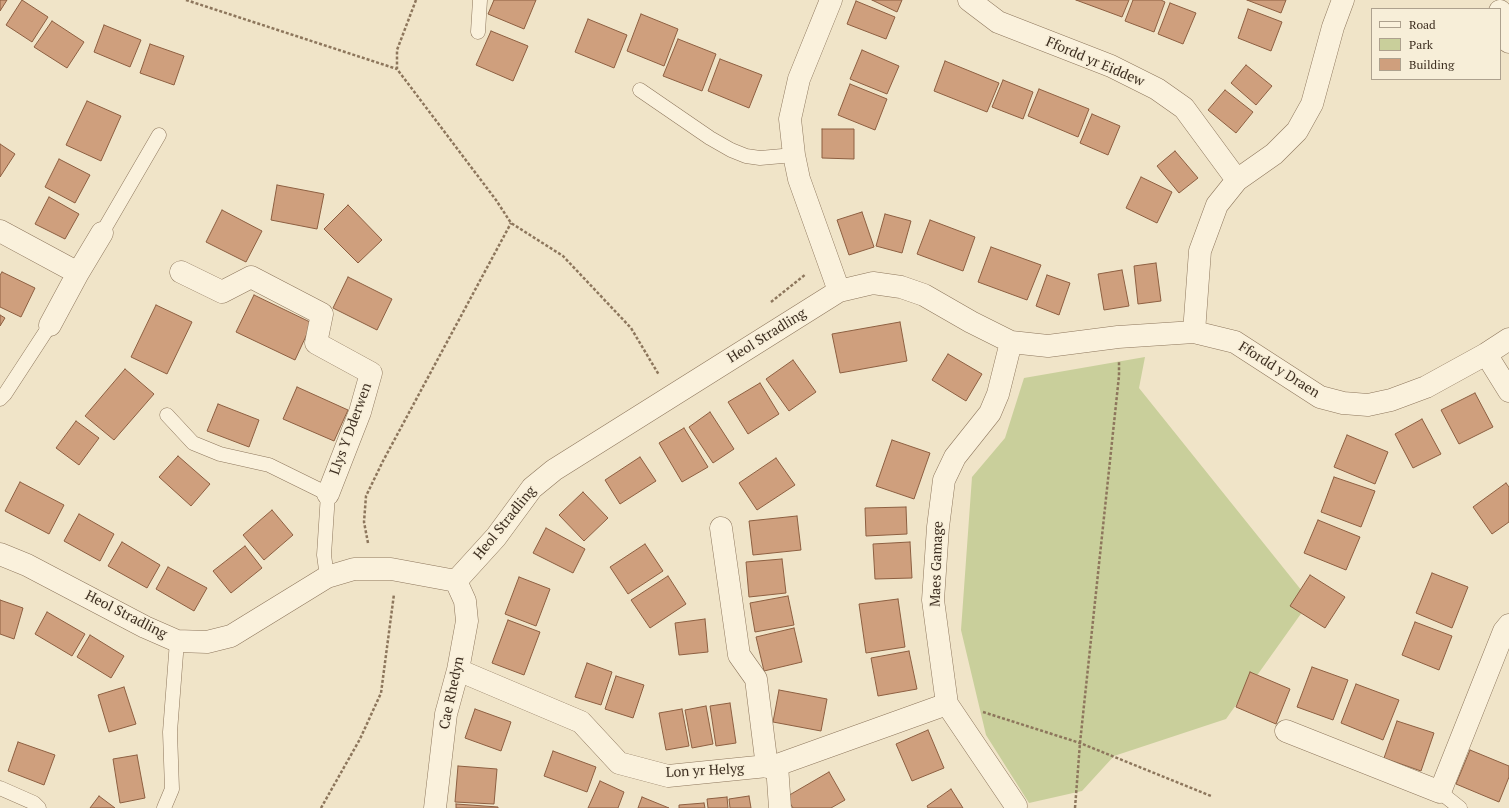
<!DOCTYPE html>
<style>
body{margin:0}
#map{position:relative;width:1509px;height:808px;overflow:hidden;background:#f0e4c8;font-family:"PT Serif",serif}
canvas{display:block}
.legend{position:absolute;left:1371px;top:8px;width:130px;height:72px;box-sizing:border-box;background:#f7eed8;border:1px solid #ada18e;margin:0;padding:5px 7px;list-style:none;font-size:12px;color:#3d2e20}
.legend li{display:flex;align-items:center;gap:8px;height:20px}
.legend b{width:20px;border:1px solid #ada18e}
</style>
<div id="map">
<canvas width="1509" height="808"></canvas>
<ul class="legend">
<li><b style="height:5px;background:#faf1dc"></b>Road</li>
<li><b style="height:11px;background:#c9cf9b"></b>Park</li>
<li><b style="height:11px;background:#cf9f7d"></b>Building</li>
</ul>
</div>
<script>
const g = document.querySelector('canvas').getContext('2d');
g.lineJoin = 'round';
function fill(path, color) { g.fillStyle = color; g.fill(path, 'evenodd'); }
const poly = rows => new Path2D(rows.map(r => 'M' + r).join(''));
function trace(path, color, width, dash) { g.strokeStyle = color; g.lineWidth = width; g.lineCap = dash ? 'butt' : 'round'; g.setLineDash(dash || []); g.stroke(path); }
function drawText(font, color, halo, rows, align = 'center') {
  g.font = font + ' "PT Serif",serif'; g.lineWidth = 3; g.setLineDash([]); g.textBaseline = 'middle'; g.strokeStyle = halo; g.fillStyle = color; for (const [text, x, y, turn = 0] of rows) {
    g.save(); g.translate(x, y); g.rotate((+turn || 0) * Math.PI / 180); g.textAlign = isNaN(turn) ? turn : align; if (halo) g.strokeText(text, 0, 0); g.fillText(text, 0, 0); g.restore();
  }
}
const green = poly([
 [1145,357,1139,388,1310,601,1226,719,1114,756,1082,791,1029,803,986,735,961,630,972,477,1005,438,1024,378]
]);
const building = poly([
 [0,0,7,0,0,11,0,0],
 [22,0,48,17,32,42,6,25,22,0],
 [494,0,536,0,524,29,488,14,494,0],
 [872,0,902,0,897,12,872,0],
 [1076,0,1129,0,1122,17,1076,0],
 [1133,0,1161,0,1165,2,1154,32,1125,21,1133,0],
 [1247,0,1286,0,1281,13,1247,0],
 [856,1,895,17,886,39,847,24,856,1],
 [1170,3,1196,13,1183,44,1158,34,1170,3],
 [1248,9,1282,22,1271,51,1238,38,1248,9],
 [641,14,678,29,664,66,627,51,641,14],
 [588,19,627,35,614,68,575,52,588,19],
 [52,21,84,42,67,68,34,47,52,21],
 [104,25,141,40,130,67,94,52,104,25],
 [491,31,528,46,513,81,476,65,491,31],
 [678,39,716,54,702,91,663,76,678,39],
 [150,44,184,56,174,85,140,73,150,44],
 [862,50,899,66,887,94,850,79,862,50],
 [720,59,762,75,749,108,708,91,720,59],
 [945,61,999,83,987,112,934,91,945,61],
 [1246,65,1272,86,1256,105,1231,83,1246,65],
 [1003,80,1033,92,1023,119,992,107,1003,80],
 [850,84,887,99,875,130,838,115,850,84],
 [1039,89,1089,109,1078,137,1028,116,1039,89],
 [1225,90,1253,112,1236,133,1208,110,1225,90],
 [87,101,121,116,101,161,66,145,87,101],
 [1092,114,1120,126,1108,155,1080,143,1092,114],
 [822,129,854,129,854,159,822,158,822,129],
 [0,144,15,154,0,177,0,144],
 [1175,151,1198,178,1179,193,1157,166,1175,151],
 [59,159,90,175,75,203,45,187,59,159],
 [1141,177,1172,192,1157,223,1126,208,1141,177],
 [277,185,324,194,317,229,271,220,277,185],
 [49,197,79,214,65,239,35,224,49,197],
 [348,205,382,240,358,263,324,229,348,205],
 [222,210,262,231,246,262,206,242,222,210],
 [862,212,874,247,849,255,837,220,862,212],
 [885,214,911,221,902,253,876,246,885,214],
 [930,220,975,237,963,271,917,254,930,220],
 [991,247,1041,265,1027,300,978,282,991,247],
 [1156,263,1161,301,1138,304,1134,266,1156,263],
 [1122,270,1129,306,1104,310,1098,274,1122,270],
 [2,272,35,288,21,317,0,307,0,275,2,272],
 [1047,275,1070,283,1059,315,1036,306,1047,275],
 [348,277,392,299,377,330,333,308,348,277],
 [254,295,312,323,295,360,236,332,254,295],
 [156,305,192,322,167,374,131,357,156,305],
 [0,315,5,318,0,326,0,315],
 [900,322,907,361,840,373,832,334,900,322],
 [948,354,982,374,966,401,932,380,948,354],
 [793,360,816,392,789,411,766,379,793,360],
 [125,369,154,394,114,440,85,416,125,369],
 [760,383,779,414,748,434,728,402,760,383],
 [297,387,348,410,334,441,283,419,297,387],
 [1475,393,1493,427,1459,444,1441,410,1475,393],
 [218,404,259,420,249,447,207,431,218,404],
 [710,412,734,449,713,463,689,427,710,412],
 [1422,419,1441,454,1413,468,1395,434,1422,419],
 [76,421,99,438,79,465,56,448,76,421],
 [684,428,708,467,682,482,659,443,684,428],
 [1347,435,1388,452,1375,484,1334,467,1347,435],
 [892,440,930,453,914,499,876,486,892,440],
 [178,456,210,484,191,506,159,477,178,456],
 [640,457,656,481,620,504,605,480,640,457],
 [776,458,795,485,757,510,739,483,776,458],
 [1334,477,1375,491,1361,527,1321,512,1334,477],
 [20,482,64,505,49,534,5,511,20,482],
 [1506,483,1509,487,1509,522,1492,534,1473,507,1506,483],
 [583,492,608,518,584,541,559,515,583,492],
 [906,507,907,534,866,536,865,508,906,507],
 [272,510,293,535,264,560,243,535,272,510],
 [79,514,114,534,100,561,64,541,79,514],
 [797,516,801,550,753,555,749,521,797,516],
 [1318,520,1360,537,1346,570,1304,553,1318,520],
 [546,528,585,549,573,573,533,553,546,528],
 [122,542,160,565,147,588,108,566,122,542],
 [910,542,912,578,875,579,873,544,910,542],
 [645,544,663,571,628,594,610,567,645,544],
 [245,546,262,568,231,593,213,571,245,546],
 [782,559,786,593,749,597,746,562,782,559],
 [168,567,207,588,194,611,156,589,168,567],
 [1432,573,1468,587,1452,628,1416,613,1432,573],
 [1310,575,1345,597,1325,628,1290,606,1310,575],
 [668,576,686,604,650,628,631,600,668,576],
 [519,577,550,589,536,626,505,614,519,577],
 [788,596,794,625,755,632,750,603,788,596],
 [898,599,905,647,866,653,859,604,898,599],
 [0,600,23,608,14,639,0,634,0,600],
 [47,612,85,634,72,656,35,634,47,612],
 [705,619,708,652,679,655,675,623,705,619],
 [508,620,540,632,524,675,492,663,508,620],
 [1415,622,1452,636,1439,670,1402,655,1415,622],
 [794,628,802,662,764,671,756,637,794,628],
 [90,635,124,656,111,678,77,657,90,635],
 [909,651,917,689,878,696,871,658,909,651],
 [587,663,612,672,601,705,575,697,587,663],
 [1312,667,1348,680,1333,720,1297,707,1312,667],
 [1250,672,1290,689,1276,724,1236,707,1250,672],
 [616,676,644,685,633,718,605,709,616,676],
 [1356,684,1399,700,1383,740,1341,723,1356,684],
 [124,687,136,724,109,732,98,695,124,687],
 [779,690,827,699,821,731,773,722,779,690],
 [730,703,736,743,716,746,710,706,730,703],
 [706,706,713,744,692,748,685,710,706,706],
 [475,709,511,722,501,751,465,738,475,709],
 [682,709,689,746,666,750,659,713,682,709],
 [1397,721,1434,733,1421,771,1384,758,1397,721],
 [928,730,944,768,912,781,896,744,928,730],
 [18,742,55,755,44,785,8,771,18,742],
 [1470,750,1509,766,1509,777,1499,802,1456,784,1470,750],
 [553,751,596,767,587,792,544,776,553,751],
 [137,755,145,798,120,803,113,759,137,755],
 [458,766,497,769,494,804,455,802,458,766],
 [829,772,845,800,831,808,793,808,786,797,829,772],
 [600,781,624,792,618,808,588,808,600,781],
 [951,789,963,808,928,808,927,806,951,789],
 [99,796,115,808,90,808,99,796],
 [749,796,751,808,730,808,729,799,749,796],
 [642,797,669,808,638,808,642,797],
 [727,797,728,808,708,808,707,799,727,797],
 [704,803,705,808,679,808,679,805,704,803],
 [456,804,498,807,498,808,456,808,456,804]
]);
const path = poly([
 [186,0,397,69],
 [416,0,397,50,397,69,496,200,511,223,563,256,631,328,659,375],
 [771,302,806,274],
 [368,543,364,522,366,496,383,461,511,223],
 [983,712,1080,743,1211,796],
 [321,808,360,739,381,693,394,594],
 [1075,808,1080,743,1119,376,1119,362]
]);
const service = poly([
 [478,32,480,0],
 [640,90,710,138,731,150,746,156,760,158,794,155],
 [102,233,159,135],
 [0,399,5,394,50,325],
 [167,415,193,443,220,454,269,465,328,494,324,555,327,577],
 [0,788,34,803,39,808],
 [1440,792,1460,808],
 [164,808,172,789,170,732,177,641]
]);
const minor = poly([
 [831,0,799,79,790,119,794,155,799,179,839,291],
 [969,0,998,22,1111,66,1157,89,1184,108,1237,180],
 [1500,11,1505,33,1509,42],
 [0,231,78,273,50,325],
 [181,272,222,292,251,277,322,314,316,343,371,373,360,412,328,494],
 [78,273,102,233],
 [1194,332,1200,251,1217,205,1237,180,1274,154,1297,131,1312,104,1333,27,1343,0],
 [1011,342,998,394,990,413,955,457,944,480,938,527,933,600,947,704,1016,806],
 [1486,354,1509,391],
 [721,528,739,655,756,679,767,767],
 [0,554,27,565,145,627,177,641,207,642,231,636,327,577,354,569,391,569,456,581,496,537,532,488,554,470,839,291,873,283,901,287,924,295,971,322,1011,342,1048,346,1118,337,1194,332,1235,342,1320,397,1343,403,1368,405,1391,400,1426,387,1486,354,1509,339],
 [458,670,581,722,619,763,668,776,777,765,947,704],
 [1286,731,1440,792,1504,631,1509,625],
 [777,765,780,808],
 [435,808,446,714,458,670,467,621,465,601,456,581]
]);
const streetNames = [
 ["Ffordd yr Eiddew",1095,62,23],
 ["Heol Stradling",767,336,-32],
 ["Ffordd y Draen",1279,370,32],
 ["Llys Y Dderwen",351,429,-70],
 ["Heol Stradling",505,523,-51],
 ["Maes Gamage",937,564,-88],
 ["Heol Stradling",126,615,27],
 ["Cae Rhedyn",452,693,-78],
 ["Lon yr Helyg",705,771,-3]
];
fill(green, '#c9cf9b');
fill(building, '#cf9f7d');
trace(building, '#8d5f41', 1);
trace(service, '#8d765c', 15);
trace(minor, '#8d765c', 23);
trace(path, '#8d765c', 2.5, [3, 2]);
trace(service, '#faf1dc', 14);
trace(minor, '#faf1dc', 22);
drawText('14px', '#3d2e20', '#f7eed8', streetNames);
</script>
